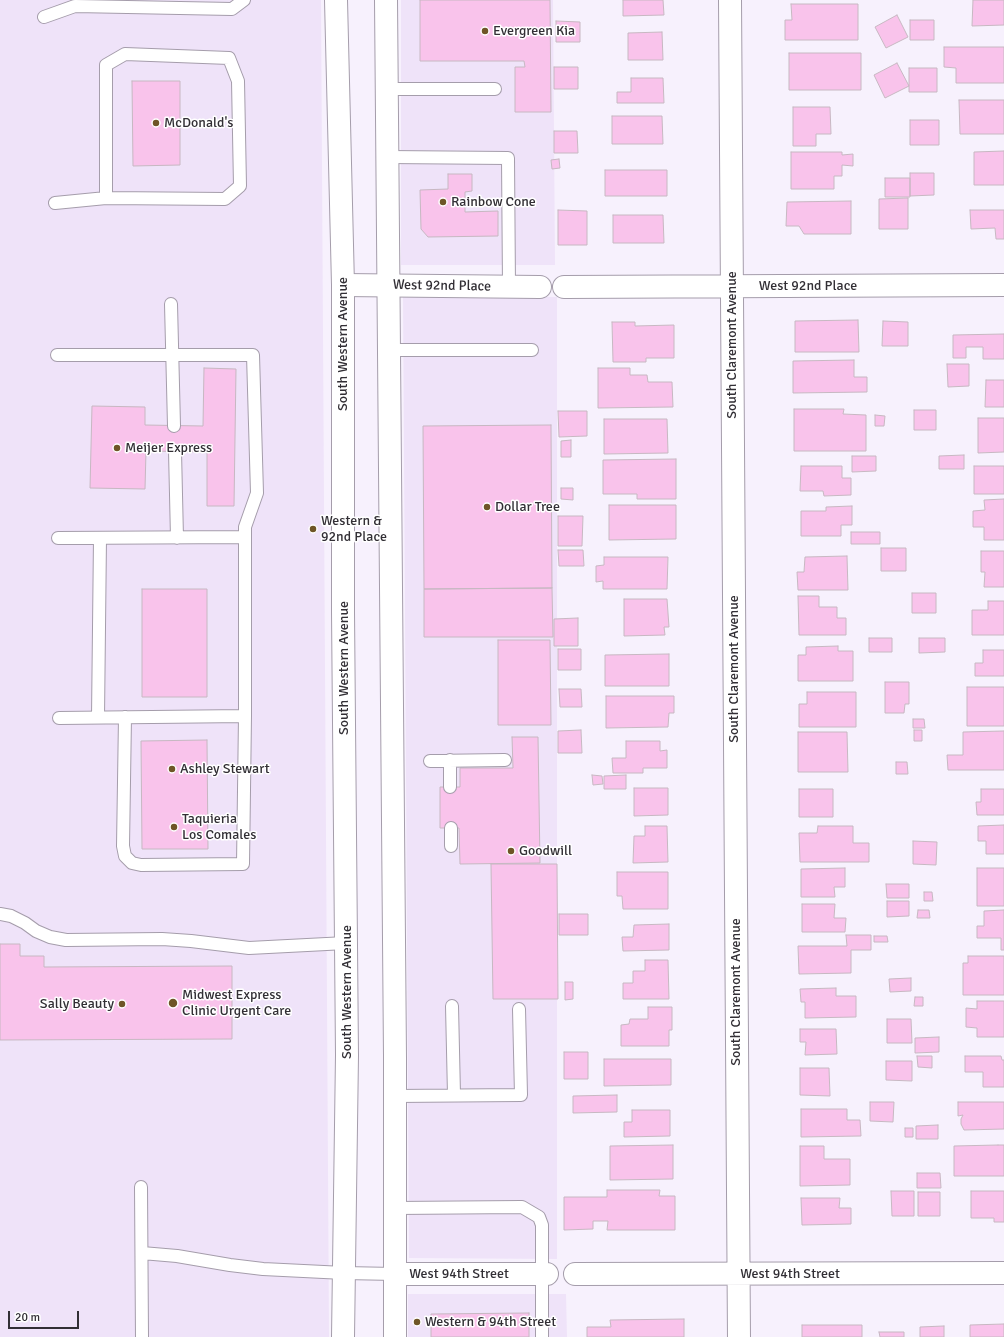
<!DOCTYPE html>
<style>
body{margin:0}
#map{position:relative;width:1004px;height:1337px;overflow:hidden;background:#f7f1fd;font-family:Signika,sans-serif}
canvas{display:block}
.scale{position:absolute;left:8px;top:1311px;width:71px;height:18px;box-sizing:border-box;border:2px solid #322f35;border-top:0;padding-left:5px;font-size:12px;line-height:14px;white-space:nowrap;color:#322f35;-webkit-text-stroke:3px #fff;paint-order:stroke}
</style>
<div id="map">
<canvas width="1004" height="1337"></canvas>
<div class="scale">20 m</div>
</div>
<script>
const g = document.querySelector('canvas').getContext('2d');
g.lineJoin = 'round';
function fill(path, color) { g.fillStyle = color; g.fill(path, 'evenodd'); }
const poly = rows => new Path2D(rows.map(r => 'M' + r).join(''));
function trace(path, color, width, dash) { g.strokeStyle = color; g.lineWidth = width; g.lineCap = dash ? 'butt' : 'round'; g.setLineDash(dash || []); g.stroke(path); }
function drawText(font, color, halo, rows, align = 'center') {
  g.font = font + ' Signika,sans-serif'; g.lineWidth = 3; g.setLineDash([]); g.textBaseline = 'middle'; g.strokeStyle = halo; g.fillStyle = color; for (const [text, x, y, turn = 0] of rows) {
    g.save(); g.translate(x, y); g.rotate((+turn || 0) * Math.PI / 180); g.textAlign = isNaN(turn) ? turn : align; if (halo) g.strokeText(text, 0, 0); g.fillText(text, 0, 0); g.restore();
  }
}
const built = poly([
 [0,0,321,0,329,1337,0,1337],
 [401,0,553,0,555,265,401,265],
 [403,295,557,297,557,1259,409,1258],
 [408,1294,566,1294,567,1337,408,1337]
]);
const building = poly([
 [420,0,550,0,551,112,515,112,515,67,525,67,524,61,420,61,420,0],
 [623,0,663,0,664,15,623,16,623,0],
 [973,0,1004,0,1004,25,972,26,973,0],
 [791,4,858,4,858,40,785,40,785,20,792,20,791,4],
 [897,15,908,37,886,48,875,27,897,15],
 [910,20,934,20,934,40,910,40,910,20],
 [556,21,580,22,580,42,556,42,556,21],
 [662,32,663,60,628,60,628,33,662,32],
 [944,47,1004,47,1004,83,956,83,956,68,944,67,944,47],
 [789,53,861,53,861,90,789,90,789,53],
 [897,63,909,86,885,98,874,75,897,63],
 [554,67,578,67,578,89,554,89,554,67],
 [909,68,937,68,937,92,909,92,909,68],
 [631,78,663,78,664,103,617,103,617,92,631,92,631,78],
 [132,81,180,81,180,165,133,166,132,81],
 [959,100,1004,100,1004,134,960,134,959,100],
 [793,107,830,107,831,134,816,134,816,146,793,146,793,107],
 [612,116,662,116,663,144,612,144,612,116],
 [910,120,939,120,939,145,910,145,910,120],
 [554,131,577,131,578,153,554,153,554,131],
 [1004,151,1004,185,974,185,974,152,1004,151],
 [791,152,842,152,842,155,853,154,853,166,842,165,842,176,834,176,834,189,791,189,791,152],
 [559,159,560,168,552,169,551,160,559,159],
 [605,170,667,170,667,196,605,196,605,170],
 [910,173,934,173,934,195,910,196,910,173],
 [448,174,472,174,472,191,465,192,465,212,498,211,498,236,428,237,421,229,420,190,448,189,448,174],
 [885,178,910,178,910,197,885,197,885,178],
 [908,198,908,229,879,229,879,199,908,198],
 [851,201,851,234,804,234,799,226,786,226,787,202,851,201],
 [558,210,587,211,587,245,558,245,558,210],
 [970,210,1004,210,1004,239,996,239,995,228,971,229,970,210],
 [613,215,663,215,664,243,613,243,613,215],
 [858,320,859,352,795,352,795,321,858,320],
 [883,321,908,322,908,346,882,346,883,321],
 [612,322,635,322,635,326,674,325,674,358,646,358,646,362,613,362,612,322],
 [1004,334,1004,359,983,359,983,347,966,347,966,358,953,358,953,335,1004,334],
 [854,360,854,377,867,377,867,392,793,393,793,361,854,360],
 [947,364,969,364,969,386,948,387,947,364],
 [204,368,236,369,234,506,207,506,207,452,146,451,145,489,90,488,92,406,145,407,145,425,203,426,204,368],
 [598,368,630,368,630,375,647,375,648,382,672,382,673,407,598,408,598,368],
 [986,380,1004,380,1004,407,985,407,986,380],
 [794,409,844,409,843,414,866,415,866,451,794,451,794,409],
 [914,410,936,410,936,430,914,430,914,410],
 [558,411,587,411,587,436,559,437,558,411],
 [875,415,885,416,884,426,875,426,875,415],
 [978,418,1004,418,1004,452,978,453,978,418],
 [604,419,667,419,668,453,604,454,604,419],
 [551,425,552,588,424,589,423,426,551,425],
 [571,440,571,457,561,457,561,441,571,440],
 [964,455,964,469,939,469,939,456,964,455],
 [852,456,876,456,876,471,852,472,852,456],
 [676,459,676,499,637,499,637,494,603,494,603,460,676,459],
 [801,466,842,466,842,478,851,478,851,495,824,496,823,491,800,491,801,466],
 [974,466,1004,466,1004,494,974,494,974,466],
 [561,488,573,488,573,500,561,499,561,488],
 [1004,499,1004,540,984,540,984,527,973,527,973,511,985,510,984,500,1004,499],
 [609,505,676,505,676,539,609,540,609,505],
 [852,506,852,525,841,525,841,536,801,536,801,511,826,511,826,507,852,506],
 [558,516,583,516,582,546,558,546,558,516],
 [851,532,880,532,880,544,851,544,851,532],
 [881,548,906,548,906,571,881,571,881,548],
 [558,550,583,550,584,566,559,566,558,550],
 [981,551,1004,551,1004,587,984,587,985,572,981,572,981,551],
 [847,556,848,590,798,590,797,572,804,572,805,557,847,556],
 [604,557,668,557,667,589,603,589,603,581,596,582,596,566,604,565,604,557],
 [552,588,553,637,424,637,424,589,552,588],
 [142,589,207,589,207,697,142,697,142,589],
 [912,593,936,593,936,613,912,613,912,593],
 [798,596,819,596,819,607,837,607,837,618,846,618,846,635,799,635,798,596],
 [624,599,667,599,669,627,664,627,665,635,624,636,624,599],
 [988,601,1004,601,1004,635,972,635,972,610,988,610,988,601],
 [578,618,578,646,554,646,554,619,578,618],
 [869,638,892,638,892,652,869,652,869,638],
 [919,638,945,638,945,652,919,653,919,638],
 [498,640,550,640,551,725,498,725,498,640],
 [838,646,838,651,853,651,853,681,798,681,798,655,806,655,806,647,838,646],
 [558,649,581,649,581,670,558,670,558,649],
 [983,650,1004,650,1004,676,975,676,975,663,983,663,983,650],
 [669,654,669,686,605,686,605,655,669,654],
 [885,682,909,682,909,704,905,704,904,713,885,713,885,682],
 [967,687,1004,687,1004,726,967,726,967,687],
 [559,689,581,689,582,707,560,707,559,689],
 [807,692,856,692,856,727,799,727,799,704,807,704,807,692],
 [606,696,674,696,674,713,669,713,668,727,606,728,606,696],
 [913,719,924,719,925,728,913,728,913,719],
 [581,730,582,753,558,753,558,731,581,730],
 [914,730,922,730,922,741,914,741,914,730],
 [1004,731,1004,770,948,770,947,755,963,755,963,732,1004,731],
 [798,732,847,732,848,772,798,772,798,732],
 [512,737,538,737,540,863,460,864,459,828,440,828,440,787,460,787,460,768,513,768,512,737],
 [207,740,208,849,142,849,141,741,207,740],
 [626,741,660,741,660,751,667,750,667,768,643,768,643,773,613,773,612,758,626,758,626,741],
 [896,762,907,762,908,774,896,774,896,762],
 [592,775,602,776,603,784,593,785,592,775],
 [626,775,626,789,604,789,604,776,626,775],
 [634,788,668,788,668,815,634,816,634,788],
 [799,789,833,789,833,817,799,817,799,789],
 [981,789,1004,789,1004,815,977,815,976,802,981,802,981,789],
 [1004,825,1004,854,986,854,986,841,978,841,978,826,1004,825],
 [645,826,667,826,668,862,633,863,634,836,645,836,645,826],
 [818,826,853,826,853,843,869,843,869,862,800,862,799,833,817,833,818,826],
 [913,841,937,842,936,865,913,864,913,841],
 [491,864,557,864,558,999,493,999,491,864],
 [845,868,845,887,834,887,835,897,801,897,801,869,845,868],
 [977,868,1004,868,1004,906,977,906,977,868],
 [617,872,668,872,668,909,623,909,622,896,617,896,617,872],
 [886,884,909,884,909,898,887,898,886,884],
 [924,892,932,892,933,901,924,901,924,892],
 [887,901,909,901,909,916,887,917,887,901],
 [802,904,835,904,834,918,846,918,845,932,802,932,802,904],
 [918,910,929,910,930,918,917,918,918,910],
 [1004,910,1004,950,1001,950,1001,938,977,938,977,926,984,926,984,911,1004,910],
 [559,914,588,914,588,935,559,935,559,914],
 [669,924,669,950,623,951,622,937,633,937,634,925,669,924],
 [846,935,871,935,871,950,851,950,851,973,799,974,798,946,847,946,846,935],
 [874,936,887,936,888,942,874,942,874,936],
 [0,944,20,944,20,956,44,956,44,967,232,966,232,1039,0,1040,0,944],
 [968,956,1004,956,1004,995,963,995,963,963,968,963,968,956],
 [645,960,668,960,669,999,623,999,623,983,633,983,633,971,645,971,645,960],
 [911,978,911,991,890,992,889,979,911,978],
 [565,982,573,982,573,999,565,1000,565,982],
 [836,988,836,996,856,996,856,1017,805,1018,805,1002,801,1002,800,989,836,988],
 [915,997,923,997,923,1006,914,1006,915,997],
 [977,1001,1004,1001,1004,1037,977,1037,977,1028,966,1027,966,1008,977,1009,977,1001],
 [648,1007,672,1007,672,1030,669,1030,669,1046,621,1046,621,1025,629,1024,630,1019,648,1019,648,1007],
 [887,1019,911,1019,912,1043,887,1043,887,1019],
 [800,1029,836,1029,837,1054,805,1055,806,1042,800,1042,800,1029],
 [939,1037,939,1052,915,1053,915,1038,939,1037],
 [564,1052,588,1052,588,1079,564,1079,564,1052],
 [917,1056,932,1056,932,1068,918,1067,917,1056],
 [965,1056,1001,1056,1002,1060,1004,1060,1004,1087,983,1087,983,1072,965,1072,965,1056],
 [604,1059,671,1059,671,1085,604,1086,604,1059],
 [886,1061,912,1061,912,1081,886,1080,886,1061],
 [800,1068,829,1068,830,1096,800,1095,800,1068],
 [617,1095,617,1112,573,1113,573,1096,617,1095],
 [870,1102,894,1102,893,1122,870,1121,870,1102],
 [958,1102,1004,1102,1004,1129,964,1130,961,1124,961,1119,963,1115,958,1116,958,1102],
 [801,1109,847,1109,847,1120,860,1120,861,1136,801,1137,801,1109],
 [632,1110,670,1110,670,1136,624,1137,624,1122,632,1122,632,1110],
 [938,1125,938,1139,916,1139,916,1126,938,1125],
 [905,1128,913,1128,913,1137,905,1137,905,1128],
 [673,1145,673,1179,610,1180,610,1146,673,1145],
 [998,1145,1004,1145,1004,1176,954,1176,954,1146,998,1145],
 [800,1146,824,1146,824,1159,850,1159,850,1185,800,1186,800,1146],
 [917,1173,940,1173,941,1188,917,1188,917,1173],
 [607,1190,660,1190,659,1196,675,1196,675,1230,607,1230,608,1221,593,1221,593,1229,564,1230,564,1197,607,1197,607,1190],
 [891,1191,914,1191,914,1216,892,1216,891,1191],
 [971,1191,1004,1191,1004,1222,994,1222,994,1218,971,1218,971,1191],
 [918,1192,940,1192,940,1216,918,1216,918,1192],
 [801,1198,840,1198,839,1208,851,1208,851,1224,802,1225,801,1198],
 [529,1313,529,1337,431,1337,431,1314,529,1313],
 [684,1319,684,1337,587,1337,587,1327,611,1327,610,1320,684,1319],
 [1004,1324,1004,1337,970,1337,970,1325,1004,1324],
 [802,1325,862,1325,862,1337,802,1337,802,1325],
 [944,1326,944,1337,920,1337,920,1327,944,1326],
 [879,1332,904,1332,904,1337,880,1337,879,1332]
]);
const lane = poly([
 [44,17,75,6,232,9,244,0],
 [386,89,495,89],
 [387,157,508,158,509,287],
 [55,203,106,198,225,199,240,186,238,81,229,58,125,54,106,65,106,198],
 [171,304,174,426],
 [389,350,532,350],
 [57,355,253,355,257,493,245,527,245,716,59,718],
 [175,451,177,538],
 [58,538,245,537],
 [98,717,100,538],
 [125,717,123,846,125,856,132,863,141,865,243,864,245,716],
 [450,760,450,787],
 [430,761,505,760],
 [451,828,451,846],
 [0,914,11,916,25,923,36,931,50,937,66,940,162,939,191,941,249,948,346,943],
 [452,1006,454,1095],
 [395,1096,521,1095,519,1009],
 [141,1187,142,1337],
 [395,1208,522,1207,539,1217,542,1225,542,1337],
 [142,1253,177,1256,230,1265,263,1269,344,1273,395,1274]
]);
const street = poly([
 [730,0,739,1337],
 [343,285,540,287],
 [564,287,1004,285],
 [395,1274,547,1274],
 [575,1274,1004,1273]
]);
const secondary = poly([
 [336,0,343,285,343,612,347,1055,343,1337],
 [386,0,395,1057,395,1337]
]);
const markers = [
 [485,31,4,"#6e5526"],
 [156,123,4,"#6e5526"],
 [443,202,4,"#6e5526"],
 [117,448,4,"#6e5526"],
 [487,507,4,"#6e5526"],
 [313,529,4,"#6e5526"],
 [172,769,4,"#6e5526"],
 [174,827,4,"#6e5526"],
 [511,851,4,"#6e5526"],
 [173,1003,5,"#6e5526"],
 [122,1004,4,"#6e5526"],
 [417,1322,4,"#6e5526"]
];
const poiNames = [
 ["Evergreen Kia",493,31],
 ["McDonald's",164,123],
 ["Rainbow Cone",451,202],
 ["Meijer Express",125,448],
 ["Dollar Tree",495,507],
 ["Western &",321,521],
 ["92nd Place",321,537],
 ["Ashley Stewart",180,769],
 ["Taquieria",182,819],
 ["Los Comales",182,835],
 ["Goodwill",519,851],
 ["Midwest Express",182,995],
 ["Clinic Urgent Care",182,1011],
 ["Sally Beauty",114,1004,"right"],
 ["Western & 94th Street",425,1322]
];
const streetNames = [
 ["West 92nd Place",442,286,1],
 ["West 92nd Place",808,286],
 ["South Western Avenue",343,344,-90],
 ["South Claremont Avenue",732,345,-90],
 ["South Western Avenue",344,668,-90],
 ["South Claremont Avenue",734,669,-90],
 ["South Western Avenue",347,992,-90],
 ["South Claremont Avenue",736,992,-90],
 ["West 94th Street",459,1274],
 ["West 94th Street",790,1274]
];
fill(built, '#efe3f9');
fill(building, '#f9c3eb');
trace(building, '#c7b8c2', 1);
trace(lane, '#a59dab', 14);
trace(street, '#a59dab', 24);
trace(secondary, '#a59dab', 24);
trace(lane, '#fff', 12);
trace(street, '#fff', 22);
trace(secondary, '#fff', 22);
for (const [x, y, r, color] of markers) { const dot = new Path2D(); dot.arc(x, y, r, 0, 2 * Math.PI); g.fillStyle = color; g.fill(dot); trace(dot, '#fff', 1.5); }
drawText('14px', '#322f35', '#fff', poiNames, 'left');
drawText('14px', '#322f35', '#fff', streetNames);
</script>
